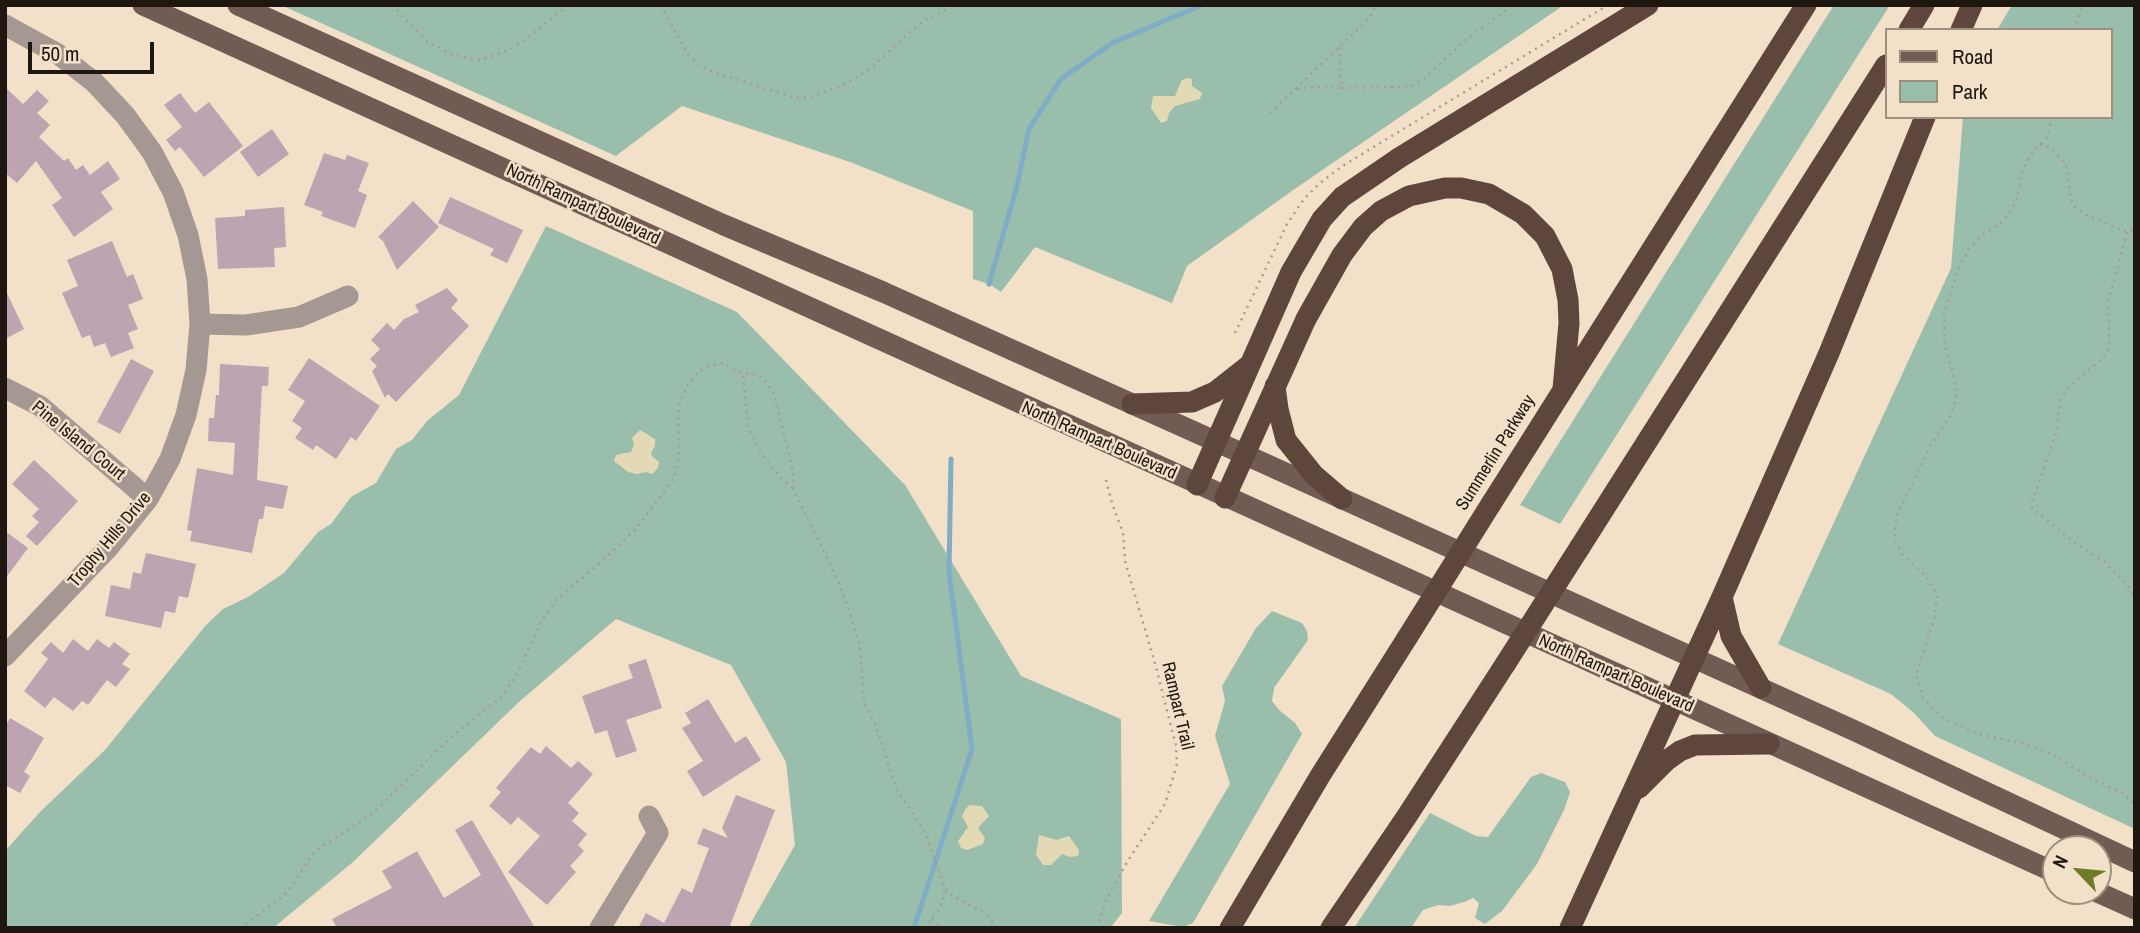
<!DOCTYPE html>
<style>
body{margin:0}
#map{position:relative;width:2140px;height:933px;overflow:hidden;background:#f2e0c8;font-family:"Archivo Narrow",sans-serif}
canvas{display:block}
.frame{position:absolute;inset:0;border:7px solid #1d170f;pointer-events:none}
.legend{position:absolute;left:1885px;top:28px;width:228px;height:91px;box-sizing:border-box;background:#f2e0c8;border:2px solid #9d907e;margin:0;padding:9px 12px;list-style:none;font-size:21px;color:#1d170f}
.legend li{display:flex;align-items:center;gap:14px;height:35px}
.legend b{width:35px;border:2px solid #9d907e}
.north{position:absolute;left:2042px;top:835px;width:70px;height:70px;box-sizing:border-box;background:#f2e0c8;border:2px solid #9d907e;border-radius:50%;rotate:296deg;font-size:19px;font-weight:700;line-height:28px;text-align:center;color:#1d170f}
.north::after{content:'';display:block;margin:auto;width:24px;height:32px;background:#6e7b28;clip-path:polygon(50% 0,100% 100%,50% 72%,0 100%)}
.scale{position:absolute;left:28px;top:42px;width:126px;height:32px;box-sizing:border-box;border:4px solid #1d170f;border-top:0;padding-left:9px;font-size:21px;line-height:24px;white-space:nowrap;color:#1d170f;-webkit-text-stroke:5px #f2e0c8;paint-order:stroke}
</style>
<div id="map">
<canvas width="2140" height="933"></canvas>
<div class="frame"></div>
<ul class="legend">
<li><b style="height:9px;background:#715b52"></b>Road</li>
<li><b style="height:19px;background:#99beac"></b>Park</li>
</ul>
<div class="north">N</div>
<div class="scale">50 m</div>
</div>
<script>
const g = document.querySelector('canvas').getContext('2d');
g.lineJoin = 'round';
function fill(path, color) { g.fillStyle = color; g.fill(path, 'evenodd'); }
const poly = rows => new Path2D(rows.map(r => 'M' + r).join(''));
function trace(path, color, width, dash) { g.strokeStyle = color; g.lineWidth = width; g.lineCap = dash ? 'butt' : 'round'; g.setLineDash(dash || []); g.stroke(path); }
function drawText(font, color, halo, rows, align = 'center') {
  g.font = font + ' "Archivo Narrow",sans-serif'; g.lineWidth = 5; g.setLineDash([]); g.textBaseline = 'middle'; g.strokeStyle = halo; g.fillStyle = color; for (const [text, x, y, turn = 0] of rows) {
    g.save(); g.translate(x, y); g.rotate((+turn || 0) * Math.PI / 180); g.textAlign = isNaN(turn) ? turn : align; if (halo) g.strokeText(text, 0, 0); g.fillText(text, 0, 0); g.restore();
  }
}
const green = poly([
 [281,5,1564,5,1296,188,1187,266,1172,303,1035,247,1001,292,989,284,973,279,973,211,850,162,682,106,616,156],
 [1834,5,1890,5,1560,524,1520,505],
 [2012,5,2135,5,2135,829,1935,736,1914,713,1891,694,1778,644,1951,268,1963,117,2110,117,2110,30,1997,30],
 [546,226,737,312,905,485,1021,676,1121,719,1122,913,1110,928,748,928,795,845,786,762,731,665,616,619,520,701,353,862,273,928,5,928,5,851,40,812,105,750,206,625,223,609,248,597,284,573,318,532,331,524,351,497,376,483,396,449,412,440,427,421,459,395],
 [1272,611,1302,623,1307,631,1308,640,1274,688,1272,701,1279,710,1295,723,1302,734,1193,923,1183,927,1149,921,1230,784,1215,736,1225,701,1222,686,1256,628],
 [1541,773,1565,782,1570,792,1564,810,1537,864,1502,911,1485,924,1475,918,1479,903,1473,898,1467,901,1450,906,1438,905,1423,910,1411,928,1354,928,1430,813,1476,836,1488,837,1531,777]
]);
const sand = poly([
 [1188,78,1192,79,1192,86,1202,93,1200,99,1175,106,1169,113,1167,121,1161,123,1151,108,1153,96,1175,96,1182,80],
 [640,430,655,439,655,446,651,453,652,456,659,462,658,468,652,474,646,472,637,474,628,472,614,461,616,455,631,452,634,445,632,438],
 [970,805,982,806,989,816,978,828,985,838,983,844,967,850,961,848,958,841,968,827,962,816,966,808],
 [1039,835,1057,840,1069,836,1079,850,1078,856,1070,857,1062,854,1051,865,1043,865,1036,855]
]);
const stream = poly([
 [989,284,1017,186,1029,129,1061,79,1112,43,1202,5],
 [914,928,972,749,949,572,951,459]
]);
const building = poly([
 [5,87,23,104,37,90,49,101,37,113,50,125,39,137,64,161,68,158,76,170,83,165,90,175,108,161,120,179,101,192,113,209,74,237,52,205,62,198,36,161,17,183,5,173],
 [180,93,195,113,209,102,243,146,204,177,180,147,175,151,166,140,182,127,164,105],
 [272,129,289,154,258,177,240,152],
 [324,153,345,160,347,155,369,163,358,191,367,195,355,228,321,216,323,212,304,205],
 [450,197,523,230,507,263,490,255,494,249,438,223],
 [413,201,439,227,397,270,383,241,378,237],
 [284,207,286,247,274,248,275,267,218,269,215,218,245,216,245,210],
 [112,241,127,277,133,274,143,299,128,305,138,329,128,333,134,348,111,357,105,343,94,347,90,335,82,338,62,293,78,286,67,260],
 [447,288,458,300,451,308,469,326,396,402,388,394,385,398,372,371,377,366,370,359,380,349,371,340,387,323,394,330,404,319,419,312,415,305],
 [5,289,24,329,5,339],
 [309,358,380,406,356,441,351,437,336,459,316,445,313,450,295,438,302,428,292,421,305,401,288,390],
 [131,359,154,371,120,434,97,422],
 [220,364,269,367,268,386,262,386,257,480,288,486,283,509,265,506,263,519,259,519,252,553,190,541,192,531,187,530,197,468,233,475,235,443,208,441,209,418,214,418,216,395,219,395],
 [34,460,78,501,37,546,26,536,39,522,32,516,39,509,12,484],
 [5,531,28,548,5,579],
 [146,553,196,564,188,598,179,596,175,613,165,611,161,628,105,616,111,585,130,589,133,572,141,574],
 [73,639,88,651,97,639,109,648,114,642,130,654,122,664,130,669,116,687,107,680,88,705,82,701,73,711,54,697,45,708,24,691,48,659,41,653,51,642,63,653],
 [646,659,662,708,626,720,637,751,616,758,607,730,595,734,582,696,633,678,628,665],
 [708,699,735,743,746,736,761,760,703,797,687,771,703,761,682,728,691,723,685,713],
 [10,718,44,738,24,772,30,776,20,793,5,785,5,726],
 [546,746,571,768,578,761,593,774,568,803,579,813,572,821,587,834,578,845,584,851,570,866,576,872,547,905,508,872,540,836,518,817,511,825,489,806,501,792,496,788,531,747,540,754],
 [736,795,775,810,729,928,638,928,646,913,664,923,682,888,692,893,709,848,697,844,703,828,728,838,722,828],
 [472,820,535,928,337,928,332,919,392,888,382,871,417,851,444,898,481,875,455,830]
]);
const path = poly([
 [392,5,428,42,453,55,480,60,507,51,520,43,568,5],
 [661,5,687,53,698,64,711,71,792,97,807,98,842,86,874,66,907,34,925,20,956,5],
 [2074,30,2083,5],
 [1342,88,1410,87,1422,80,1466,40,1513,5],
 [1297,89,1314,87,1342,88,1339,70,1340,46],
 [1270,113,1370,18,1376,5],
 [2053,117,2046,138,2030,156,2023,169,2016,201,2010,212,2003,221,1980,237,1969,249,1959,267,1944,314,1945,347,1957,388,1956,399,1951,415,1930,446,1897,515,1894,532,1896,543,1903,556,1926,576,1937,594,1935,616,1916,674,1923,698,1945,719,1978,734,2026,744,2053,755,2094,780,2123,793,2135,805],
 [2040,145,2050,147,2066,164,2071,200,2075,207,2084,214,2127,232,2135,230],
 [2127,232,2109,299,2109,347,2102,359,2072,384,2060,400,2056,433,2033,499,2032,508,2075,543,2103,561,2125,582,2135,596],
 [1235,333,1287,224,1304,199,1320,183,1344,165,1608,5],
 [793,488,783,480,761,453,748,427,743,374,750,373,764,379,774,395,791,462,794,479,793,488,838,581,848,608,860,646,864,702,876,726,896,788,926,834,944,886,950,894,984,913,992,921,994,928],
 [932,919,941,928],
 [240,928,281,898,289,890,312,855,320,848,373,813,450,738,500,698,515,678,541,622,556,600,595,567,636,529,674,478,679,455,678,416,680,402,687,386,696,374,704,368,722,363,743,374],
 [924,928,938,911,944,896,944,888],
 [1096,928,1108,896,1129,859,1165,804,1177,764,1176,746,1156,667,1125,561,1123,533,1112,503,1106,480,1107,475]
]);
const minor = poly([
 [5,25,58,54,94,82,125,115,152,152,173,192,188,235,197,279,200,324,196,370,186,415,170,459,148,499,109,547,5,656],
 [200,324,246,325,299,317,348,296],
 [5,388,40,406,148,499],
 [600,928,658,833,649,816]
]);
const major = poly([
 [143,5,2056,873],
 [238,5,724,225,883,292,1217,442,1853,730,2135,862],
 [2095,891,2135,909]
]);
const highway = poly([
 [1909,30,1924,5],
 [1961,30,1972,5],
 [1275,386,1278,409,1286,440,1314,475,1342,499],
 [1132,404,1192,402,1215,392,1248,366],
 [1197,485,1291,272,1322,219,1342,197,1399,158,1648,5],
 [1225,498,1306,319,1342,255,1363,227,1381,211,1409,196,1445,188,1461,188,1489,194,1523,214,1545,236,1562,269,1568,300,1569,323,1563,389],
 [1491,504,1806,5],
 [1580,547,1886,65],
 [1722,597,1731,636,1761,688],
 [1639,788,1666,761,1680,751,1695,745,1769,744],
 [1230,928,1320,776,1407,638],
 [1331,928,1407,816,1506,663],
 [1570,928,1722,597,1829,353,1925,117]
]);
const highwayBridge = poly([
 [1407,638,1491,504],
 [1506,663,1580,547]
]);
const streetNames = [
 ["North Rampart Boulevard",583,205,25],
 ["Pine Island Court",78,441,39],
 ["North Rampart Boulevard",1099,441,24],
 ["Summerlin Parkway",1496,453,-58],
 ["Trophy Hills Drive",110,540,-50],
 ["North Rampart Boulevard",1616,674,24],
 ["Rampart Trail",1177,706,77]
];
fill(green, '#99beac');
fill(sand, '#e3dab5');
trace(stream, '#7eadc5', 5);
fill(building, '#bea3b1');
trace(path, '#a99c89', 2.5, [2, 5]);
trace(minor, '#a59893', 21);
trace(major, '#715b52', 21);
trace(highway, '#5e463c', 21);
trace(highwayBridge, '#5e463c', 21);
drawText('18px', '#1d170f', '#f2e0c8', streetNames);
</script>
